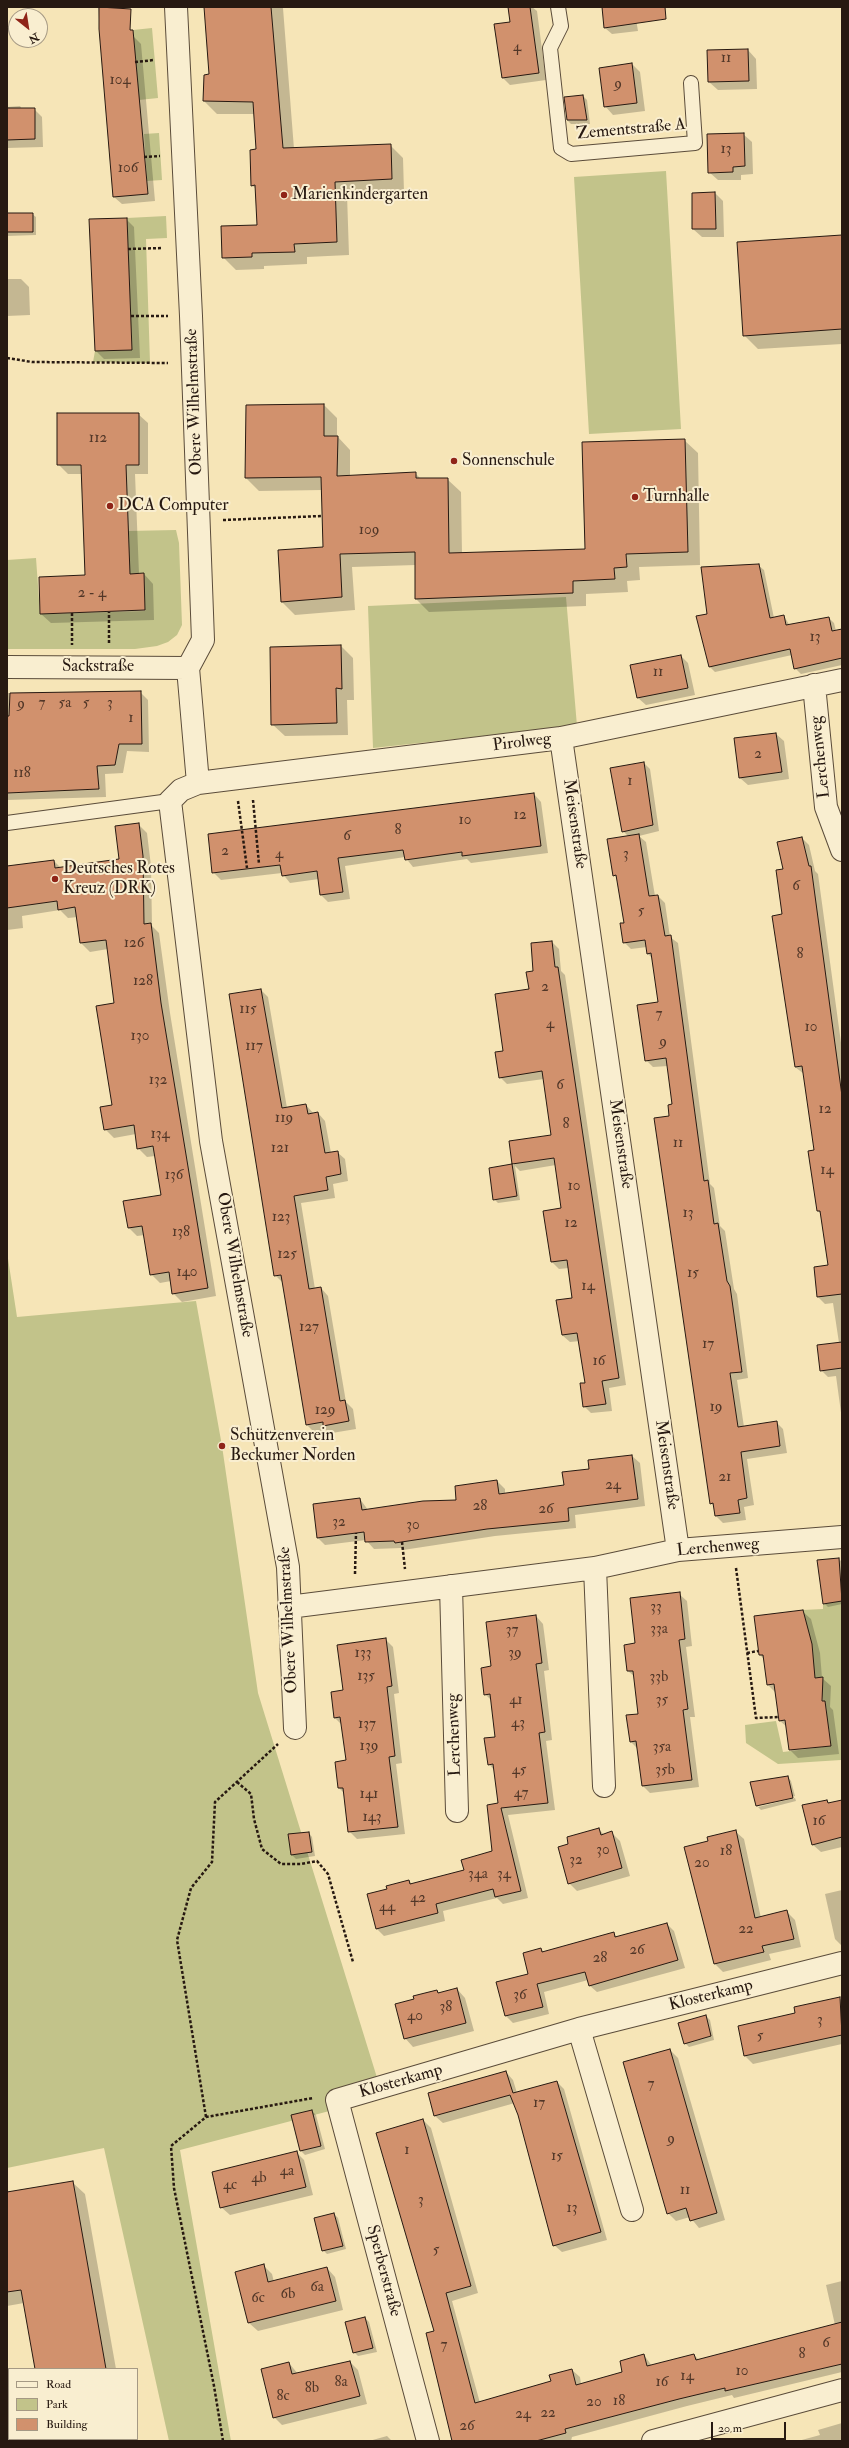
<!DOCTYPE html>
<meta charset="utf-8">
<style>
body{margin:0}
#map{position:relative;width:849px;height:2448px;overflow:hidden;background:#f6e5b7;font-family:"IM FELL Double Pica",serif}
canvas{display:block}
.frame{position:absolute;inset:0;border:8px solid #271911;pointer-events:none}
.legend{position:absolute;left:8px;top:2368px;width:130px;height:72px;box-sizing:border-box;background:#f9eed0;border:1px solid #a59984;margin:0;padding:5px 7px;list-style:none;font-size:12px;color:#271911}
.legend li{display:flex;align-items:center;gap:8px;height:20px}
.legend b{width:20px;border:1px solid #a59984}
.north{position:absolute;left:8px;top:8px;width:40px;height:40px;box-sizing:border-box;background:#f9eed0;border:1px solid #a59984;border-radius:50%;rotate:150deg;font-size:11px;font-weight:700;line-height:16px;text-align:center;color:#271911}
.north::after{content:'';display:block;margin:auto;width:14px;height:18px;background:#8f2418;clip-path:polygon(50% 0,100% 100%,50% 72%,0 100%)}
.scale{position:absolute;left:711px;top:2422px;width:75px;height:18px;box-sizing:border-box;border:2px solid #271911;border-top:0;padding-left:5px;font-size:12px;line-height:14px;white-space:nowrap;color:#271911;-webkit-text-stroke:3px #f9eed0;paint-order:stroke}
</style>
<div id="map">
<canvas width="849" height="2448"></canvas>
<div class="frame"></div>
<ul class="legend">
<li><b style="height:5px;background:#f9eed0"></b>Road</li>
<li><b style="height:11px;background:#c2c38a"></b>Park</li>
<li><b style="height:11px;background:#d1916d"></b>Building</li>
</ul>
<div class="north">N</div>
<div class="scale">20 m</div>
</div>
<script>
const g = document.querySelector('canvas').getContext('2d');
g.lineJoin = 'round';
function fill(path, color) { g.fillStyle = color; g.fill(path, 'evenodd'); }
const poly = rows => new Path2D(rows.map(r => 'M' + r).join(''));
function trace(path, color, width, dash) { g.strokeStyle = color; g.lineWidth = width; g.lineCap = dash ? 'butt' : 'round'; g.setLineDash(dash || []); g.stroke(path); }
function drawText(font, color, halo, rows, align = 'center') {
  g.font = font + ' "IM FELL Double Pica",serif'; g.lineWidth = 4; g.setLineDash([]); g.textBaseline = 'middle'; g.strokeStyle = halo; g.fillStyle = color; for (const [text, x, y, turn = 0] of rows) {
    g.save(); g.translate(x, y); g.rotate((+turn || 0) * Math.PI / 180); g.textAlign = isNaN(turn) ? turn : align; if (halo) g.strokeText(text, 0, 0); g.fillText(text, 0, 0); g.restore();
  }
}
const green = poly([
 [152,28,158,98,139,100,133,30],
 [159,133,162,180,147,181,144,134],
 [666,171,681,429,589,434,574,177],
 [166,216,167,238,146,239,150,363,93,362,95,351,132,349,127,218],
 [176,530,179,543,182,625,177,635,168,642,157,646,135,649,7,649,7,560,36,558,40,614,145,611,144,574,130,574,128,531],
 [566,597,577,726,373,748,368,606],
 [7,1252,17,1317,196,1301,222,1446,258,1693,383,2097,180,2150,231,2441,169,2441,104,2148,7,2168],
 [842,1601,842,1766,841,1760,778,1764,746,1743,745,1725,776,1721,783,1752,831,1746,829,1729,826,1729,824,1712,827,1712,825,1701,823,1701,819,1679,823,1677,813,1678,810,1656,813,1656,812,1644,806,1634,803,1610,823,1609,823,1604]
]);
const shadow = poly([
 [98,7,125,7,125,27,103,24,99,20],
 [205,7,283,8,294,149,390,145,403,158,404,192,347,194,349,255,307,257,307,264,264,266,264,269,236,270,223,257,258,225,256,189,252,185,257,150,255,114,217,114,204,101,205,76,210,75],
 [509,7,532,7,537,11,546,80,510,85,503,78,511,23],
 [603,7,634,7,638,31,612,34,605,28],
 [133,36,141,44,155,201,122,204,114,197],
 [748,50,756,59,757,89,718,90,709,82],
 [632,64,640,72,645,111,613,115,605,106],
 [583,96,587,100,590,124,571,124,567,120],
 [20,106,22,109,34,109,42,117,43,147,7,148,7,107],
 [743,134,752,142,753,174,741,175,741,180,718,180,709,172],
 [715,193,723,201,724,237,702,237,693,229],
 [7,214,32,214,36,217,36,235,7,236],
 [126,219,134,227,140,358,104,359,96,351],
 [842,236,842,344,758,349,744,335],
 [7,279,21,279,29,287,30,315,7,316],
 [324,405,337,418,337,436,350,450,350,477,415,473,421,479,447,479,461,492,462,554,586,550,684,440,698,453,700,565,639,567,640,580,627,581,628,592,586,594,586,606,429,612,416,599,416,565,352,567,355,610,295,615,282,602,324,547,323,490,259,491,246,478],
 [138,414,148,423,148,474,135,474,139,574,144,574,153,584,154,620,51,623,41,614,86,576,83,474,68,474,58,464],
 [758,565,764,570,774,618,784,616,790,626,829,618,834,623,836,631,842,630,842,665,801,674,795,668,792,655,715,672,709,666,708,615],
 [341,646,353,658,354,700,347,700,348,735,285,736,272,724],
 [681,656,688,663,695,695,646,705,638,698,631,666],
 [140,692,148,700,149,752,127,751,123,773,105,774,106,797,7,800,7,803,7,693],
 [776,734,784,741,789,779,748,785,740,778,735,739],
 [644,763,650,769,659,831,639,836,646,842,655,896,658,896,665,903,670,937,678,943,710,1184,714,1188,720,1226,725,1231,734,1289,737,1294,748,1378,737,1380,744,1427,776,1422,783,1429,787,1453,747,1459,754,1505,744,1507,746,1520,723,1523,716,1516,715,1507,711,1503,671,1117,673,1105,668,1066,653,1067,646,1060,659,1003,652,958,648,954,647,947,631,949,624,942,625,924,618,879,614,875,629,837,623,831],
 [534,794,541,802,548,853,471,863,467,859,413,867,405,857,345,866,350,899,328,902,321,895,319,879,290,883,282,873,221,880,213,872],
 [138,824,147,833,151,866,152,926,159,933,170,1013,216,1296,182,1302,173,1293,171,1281,160,1283,151,1274,145,1235,137,1236,129,1228,162,1196,155,1156,147,1157,138,1148,136,1134,114,1138,105,1129,114,1106,115,1004,108,949,90,952,81,943,78,917,68,918,60,910,22,916,23,928,7,930,7,866,54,861,61,868,120,860],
 [802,838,809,845,815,871,818,874,842,1050,842,1420,836,1376,828,1377,821,1370,839,1343,833,1303,825,1304,818,1297,829,1266,822,1215,818,1211,815,1151,804,1074,795,1067,783,915,784,870],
 [552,942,559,949,561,971,565,975,626,1385,609,1388,612,1411,591,1413,584,1406,586,1384,580,1341,570,1342,562,1335,573,1299,569,1268,559,1269,552,1262,562,1209,556,1165,520,1171,515,1166,520,1200,498,1203,494,1199,490,1169,514,1165,510,1142,553,1136,544,1079,507,1084,500,1077,505,1052,530,990,534,971],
 [261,990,268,997,287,1108,306,1105,314,1114,318,1113,325,1121,331,1153,337,1152,345,1159,348,1181,333,1184,335,1198,301,1203,315,1289,321,1288,328,1296,346,1402,353,1409,356,1429,332,1433,329,1430,314,1432,307,1425,283,1283,275,1275],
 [632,1456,640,1463,645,1506,575,1515,576,1528,495,1536,403,1550,401,1548,374,1549,366,1540,325,1545,318,1538,360,1499,368,1510,457,1501,497,1481,505,1489,505,1494,565,1486,590,1470],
 [839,1559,842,1562,842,1604,828,1607,824,1603],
 [679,1594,687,1601,692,1646,686,1647,695,1717,690,1717,699,1787,650,1793,643,1786,638,1749,631,1742,639,1715,635,1677,628,1671,636,1644],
 [802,1611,811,1619,820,1653,822,1678,831,1686,830,1707,833,1710,839,1754,798,1758,790,1750,787,1727,780,1721,776,1693,768,1685,765,1660,760,1655],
 [536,1616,543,1624,549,1670,544,1671,552,1740,546,1741,555,1810,508,1815,528,1898,503,1904,497,1898,443,1911,445,1921,384,1936,377,1929,388,1890,409,1881,412,1884,465,1871,493,1852,499,1804,494,1770,489,1764,496,1738,491,1700,485,1694,492,1667],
 [385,1639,393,1647,399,1693,394,1694,402,1763,396,1764,405,1834,357,1839,349,1831,345,1794,339,1788,347,1761,342,1725,335,1718],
 [788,1777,791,1781,795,1796,758,1805,758,1807,795,1798,796,1801,761,1810,757,1806],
 [827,1801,830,1804,842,1801,842,1847,821,1852,812,1844],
 [599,1829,604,1835,611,1832,620,1841,630,1876,577,1891,569,1883,570,1844],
 [736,1832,744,1839,761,1918,787,1912,795,1920,801,1947,769,1954,771,1960,723,1972,715,1964,686,1848,709,1842],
 [309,1833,312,1837,315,1856,296,1859,292,1855],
 [842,1890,842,1946,835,1939,825,1894],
 [667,1924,674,1931,685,1968,597,1992,589,1985,588,1980,544,1992,549,2014,513,2023,506,2016,498,1982,529,1974,541,1949,544,1952,613,1933,618,1938],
 [457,1989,465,1998,474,2031,413,2047,405,2038,415,2000,437,1991,440,1994],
 [842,1999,842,2044,753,2064,745,2056,739,2027,797,2014,795,2008],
 [706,2016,710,2020,714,2040,689,2047,685,2043],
 [670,2050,678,2058,725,2220,699,2228,690,2217,676,2221,668,2213],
 [506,2072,513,2080,517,2093,557,2082,564,2089,607,2240,562,2252,554,2245,515,2103,443,2123,435,2116,429,2094],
 [312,2111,316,2115,325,2149,305,2155,301,2151],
 [423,2120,431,2128,478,2293,452,2301,480,2403,552,2381,572,2370,580,2377,581,2384,624,2373,644,2355,652,2366,694,2355,699,2360,835,2325,826,2285,842,2281,842,2372,734,2398,732,2395,687,2406,572,2437,571,2441,453,2441,435,2332],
 [296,2152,304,2160,313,2195,230,2215,221,2207],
 [72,2182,85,2194,116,2369,36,2369,24,2303,7,2306,7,2193],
 [334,2214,338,2218,346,2249,327,2254,323,2250],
 [264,2266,272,2274,274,2282,327,2268,335,2277,343,2310,258,2331,249,2323,237,2272],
 [365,2318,369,2322,377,2352,358,2356,354,2352],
 [350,2362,358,2370,367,2404,282,2425,274,2417,289,2363,298,2374],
 [842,2423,842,2441,798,2441,820,2435,818,2430],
 [387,2436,392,2441,369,2441],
 [49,2439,128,2439,129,2441,49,2441]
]);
const building = poly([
 [99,7,131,9,130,30,133,30,148,194,113,197,99,29,99,7],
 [204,7,271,7,283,148,391,144,392,179,335,182,337,242,294,244,295,252,252,253,252,257,222,258,221,226,257,225,255,185,251,186,250,150,256,149,253,102,203,101,204,75,209,74,204,7],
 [508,7,530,7,539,73,502,78,494,24,510,22,508,7],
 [602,7,665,7,666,19,604,28,602,7],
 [748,49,749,81,708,82,707,50,748,49],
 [632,63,637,103,604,107,599,68,632,63],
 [583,95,587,120,567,120,564,97,583,95],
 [7,108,35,108,35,139,7,140,7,108],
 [744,133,745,166,733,167,733,172,708,173,707,134,744,133],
 [715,192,716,229,692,229,692,193,715,192],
 [7,213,33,213,33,232,7,232,7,213],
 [127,218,132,350,95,351,89,219,127,218],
 [842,235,842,329,743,336,737,242,842,235],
 [324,404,324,436,338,436,337,476,416,472,416,478,448,478,449,553,585,549,582,442,685,439,688,552,626,554,627,567,614,568,615,579,573,581,573,593,415,599,415,552,340,554,342,597,281,602,278,550,323,547,321,477,245,478,246,405,324,404],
 [57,413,139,413,139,465,126,465,130,574,144,573,145,610,40,614,39,577,85,575,81,465,57,465,57,413],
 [759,564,770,618,784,615,786,625,829,617,832,631,842,629,842,658,794,669,790,649,709,667,696,616,707,614,701,567,759,564],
 [341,645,342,689,336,688,337,723,271,725,270,647,341,645],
 [681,655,688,688,637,698,630,665,681,655],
 [141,691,142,744,119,744,115,765,97,766,99,789,7,793,7,716,9,716,10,693,141,691],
 [776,733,782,772,739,778,734,738,776,733],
 [644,762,653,825,622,832,610,768,644,762],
 [534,793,541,846,462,856,462,852,405,860,403,850,338,858,343,892,320,895,317,871,282,876,280,865,212,873,208,834,534,793],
 [139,823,143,856,144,924,151,923,161,1003,208,1288,172,1294,169,1272,150,1275,142,1226,128,1228,123,1201,161,1195,153,1146,137,1149,134,1125,104,1130,100,1107,112,1105,96,1006,114,1003,106,940,80,943,75,907,58,910,57,901,7,908,7,866,54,860,55,868,119,859,115,826,139,823],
 [639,834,649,896,658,895,665,936,671,935,704,1181,708,1180,714,1224,718,1223,727,1281,730,1286,742,1372,730,1373,738,1427,777,1421,780,1446,741,1452,747,1498,738,1500,740,1513,715,1516,713,1503,710,1504,654,1118,669,1116,668,1105,672,1104,666,1058,645,1061,637,1005,658,1002,651,953,647,954,645,940,623,943,620,923,624,923,616,875,613,876,607,839,639,834],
 [802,837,809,866,811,866,842,1096,842,1294,817,1297,814,1267,828,1265,820,1211,817,1211,808,1151,814,1150,802,1066,795,1067,772,916,782,914,776,870,783,869,777,842,802,837],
 [552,941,555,967,558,967,619,1378,602,1381,606,1404,583,1407,580,1383,585,1383,577,1333,562,1335,556,1300,572,1298,567,1260,551,1262,543,1211,561,1208,554,1158,512,1164,509,1141,551,1135,542,1071,499,1078,495,1052,503,1051,495,994,529,989,526,972,533,971,531,943,552,941],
 [261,989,282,1108,306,1104,308,1114,318,1112,325,1153,338,1151,341,1174,326,1177,328,1190,294,1196,309,1289,321,1287,340,1401,345,1400,349,1421,323,1426,323,1422,306,1425,281,1275,274,1276,229,994,261,989],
 [512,1164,517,1196,493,1200,489,1168,512,1164],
 [842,1342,842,1368,820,1371,817,1345,842,1342],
 [632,1455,638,1499,568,1508,569,1521,487,1529,395,1543,394,1541,365,1542,364,1532,317,1538,313,1504,360,1498,362,1510,423,1501,456,1500,455,1486,497,1480,499,1494,564,1485,562,1472,589,1469,588,1460,632,1455],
 [839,1558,842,1601,823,1604,817,1560,839,1558],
 [680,1592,685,1639,679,1640,688,1709,683,1710,692,1780,642,1786,636,1741,630,1742,626,1715,638,1714,633,1671,627,1671,624,1645,635,1643,630,1598,680,1592],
 [803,1610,812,1644,815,1678,823,1677,822,1701,825,1701,831,1746,789,1750,785,1720,779,1721,774,1684,767,1685,763,1655,759,1655,754,1616,803,1610],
 [536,1615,542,1663,536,1664,545,1732,539,1733,548,1803,501,1808,521,1891,495,1897,493,1889,436,1904,438,1913,376,1929,367,1894,387,1889,386,1886,409,1880,410,1884,464,1870,461,1860,492,1851,487,1805,498,1803,493,1764,488,1765,484,1738,495,1737,490,1694,484,1695,481,1668,491,1666,486,1622,536,1615],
 [386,1638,392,1686,387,1687,395,1756,389,1757,398,1827,348,1832,343,1788,338,1788,335,1762,346,1760,340,1717,334,1718,331,1692,343,1690,337,1645,386,1638],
 [788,1776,793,1798,756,1806,750,1782,788,1776],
 [827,1800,828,1803,842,1800,842,1837,812,1845,802,1805,827,1800],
 [599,1828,601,1835,612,1831,622,1868,568,1884,558,1847,568,1844,567,1837,599,1828],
 [736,1830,755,1918,787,1910,794,1939,762,1946,764,1952,714,1964,684,1847,708,1841,707,1837,736,1830],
 [309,1832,312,1852,291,1855,288,1834,309,1832],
 [667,1923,678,1960,589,1986,585,1972,537,1984,543,2007,505,2016,496,1982,528,1974,523,1953,541,1948,542,1952,614,1932,615,1937,667,1923],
 [457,1988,466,2023,404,2039,395,2004,414,1999,413,1996,437,1990,438,1993,457,1988],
 [840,1997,842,2035,744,2056,738,2026,795,2013,794,2007,840,1997],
 [706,2015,711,2036,684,2044,678,2023,706,2015],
 [670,2049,717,2213,690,2221,686,2208,667,2214,623,2062,670,2049],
 [506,2071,513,2093,557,2081,601,2232,553,2246,518,2115,510,2095,434,2116,428,2093,506,2071],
 [312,2110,321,2146,300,2151,291,2115,312,2110],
 [423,2119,471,2286,446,2293,475,2403,551,2381,549,2375,572,2369,576,2385,622,2372,620,2361,644,2354,647,2366,694,2354,696,2360,842,2322,842,2364,725,2391,725,2388,679,2399,565,2429,566,2433,536,2441,452,2441,426,2333,434,2331,376,2133,423,2119],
 [297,2151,306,2187,220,2208,212,2172,297,2151],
 [73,2181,106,2369,35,2369,21,2290,7,2292,7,2192,73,2181],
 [334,2213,343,2246,322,2251,314,2218,334,2213],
 [264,2264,268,2282,327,2267,336,2301,248,2323,235,2272,264,2264],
 [365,2317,373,2348,353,2353,345,2322,365,2317],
 [350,2361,360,2396,273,2418,261,2369,289,2362,292,2374,350,2361]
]);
const path = poly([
 [135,62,154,60],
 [144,157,160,156],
 [128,249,163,248],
 [131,316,168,316],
 [7,358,32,362,168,363],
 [223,520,322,516],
 [72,613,72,645],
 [109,643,109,612],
 [253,800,259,864],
 [238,801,247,868],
 [402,1542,405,1569],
 [736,1568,756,1718,779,1717],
 [355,1574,356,1533],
 [747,1653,758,1651],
 [237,1782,251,1794,254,1819,262,1849,281,1864,301,1864,317,1861,328,1874,353,1962],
 [206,2117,177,1940,191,1888,212,1862,215,1802,278,1744],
 [223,2441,214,2386,174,2188,171,2146,206,2117,313,2098]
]);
const lane = poly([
 [558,7,561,26,550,48,561,148,571,154,695,143,691,83],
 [7,823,170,801]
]);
const street = poly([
 [176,7,191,316,203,640,188,668,198,783],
 [7,667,188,668],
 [814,685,826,807,842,850],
 [561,738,678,1550],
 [595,1568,604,1786],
 [451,1586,457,1811],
 [289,1607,595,1568,678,1550,842,1537],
 [295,1728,288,1567,211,1141,170,801,181,790,198,783,561,738,842,680],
 [579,2029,632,2210],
 [428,2441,337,2100,579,2029,842,1963],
 [653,2441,842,2390]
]);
const markers = [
 [284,195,4,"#8f2418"],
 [454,461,4,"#8f2418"],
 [635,497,4,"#8f2418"],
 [110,506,4,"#8f2418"],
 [55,879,4,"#8f2418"],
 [222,1446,4,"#8f2418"]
];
const numberNames = [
 ["4",517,48],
 ["11",726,59],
 ["104",120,81],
 ["9",618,85],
 ["13",726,150],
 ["106",128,169],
 ["112",98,439],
 ["109",369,531],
 ["2 - 4",92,594],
 ["13",815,638],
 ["11",658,673],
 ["7",42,704],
 ["5a",65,704],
 ["5",86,704],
 ["3",110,704],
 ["9",21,705],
 ["1",131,719],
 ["2",758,755],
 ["118",22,774],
 ["1",630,782],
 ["12",520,816],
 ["10",465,821],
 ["8",398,831],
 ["6",347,837],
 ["2",225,852],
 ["4",279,855],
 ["3",626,855],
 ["6",796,887],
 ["5",641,912],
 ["126",134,944],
 ["8",800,955],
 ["128",143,982],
 ["2",545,988],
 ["115",248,1010],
 ["7",659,1015],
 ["4",550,1025],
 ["10",811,1028],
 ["130",140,1037],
 ["9",663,1043],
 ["117",254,1047],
 ["132",158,1081],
 ["6",560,1086],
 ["12",825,1110],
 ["119",284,1119],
 ["8",566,1125],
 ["134",160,1135],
 ["11",678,1144],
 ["121",280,1149],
 ["14",827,1171],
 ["136",174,1176],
 ["10",574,1187],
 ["13",688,1214],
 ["123",281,1218],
 ["12",571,1224],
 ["138",181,1233],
 ["125",287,1255],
 ["140",187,1273],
 ["15",693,1274],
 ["14",588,1287],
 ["127",309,1328],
 ["17",708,1345],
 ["16",599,1362],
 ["19",716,1408],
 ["129",325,1411],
 ["21",725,1478],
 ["24",613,1486],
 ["28",480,1507],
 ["26",546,1510],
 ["32",339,1523],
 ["30",413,1526],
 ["33",656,1608],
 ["33a",659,1630],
 ["37",512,1631],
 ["133",363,1654],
 ["39",515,1654],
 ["135",366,1677],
 ["33b",659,1678],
 ["41",516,1701],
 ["35",662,1701],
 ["43",518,1724],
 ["137",367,1725],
 ["139",369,1747],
 ["35a",662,1748],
 ["45",519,1771],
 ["35b",665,1771],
 ["47",521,1794],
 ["141",369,1795],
 ["143",372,1818],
 ["16",819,1822],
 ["30",603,1851],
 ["18",726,1852],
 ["32",576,1861],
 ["20",702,1864],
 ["34a",478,1875],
 ["34",504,1875],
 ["42",418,1899],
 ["44",387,1908],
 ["22",746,1930],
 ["26",637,1951],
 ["28",600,1959],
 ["36",520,1996],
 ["38",446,2008],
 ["40",415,2017],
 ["3",820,2021],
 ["5",760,2037],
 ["7",651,2085],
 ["17",539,2104],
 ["9",671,2140],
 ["1",407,2151],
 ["15",557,2157],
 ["4a",287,2172],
 ["4b",259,2179],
 ["4c",230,2186],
 ["11",685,2191],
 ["3",421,2201],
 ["13",572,2209],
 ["5",436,2251],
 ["6a",317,2288],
 ["6b",288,2295],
 ["6c",258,2299],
 ["6",826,2344],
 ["7",444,2346],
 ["8",802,2355],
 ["10",742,2372],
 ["14",687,2377],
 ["8a",341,2383],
 ["16",662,2383],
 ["8b",312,2389],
 ["8c",283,2397],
 ["18",619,2402],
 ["20",594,2403],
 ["22",548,2414],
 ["24",523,2415],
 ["26",467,2427]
];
const streetNames = [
 ["Zementstraße A",631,130,-5],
 ["Obere Wilhelmstraße",195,402,-92],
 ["Sackstraße",98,667],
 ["Pirolweg",522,743,-7],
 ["Lerchenweg",821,757,-96],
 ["Meisenstraße",574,824,82],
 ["Meisenstraße",620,1144,82],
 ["Obere Wilhelmstraße",234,1265,80],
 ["Meisenstraße",666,1465,82],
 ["Lerchenweg",718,1548,-5],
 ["Obere Wilhelmstraße",289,1620,-93],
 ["Lerchenweg",455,1735,-92],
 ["Klosterkamp",711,1996,-14],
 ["Klosterkamp",401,2082,-16],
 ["Sperberstraße",383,2271,75]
];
const poiNames = [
 ["Marienkindergarten",292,195],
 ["Sonnenschule",462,461],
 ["Turnhalle",643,497],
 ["DCA Computer",118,506],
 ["Deutsches Rotes",63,869],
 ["Kreuz (DRK)",63,889],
 ["Schützenverein",230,1436],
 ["Beckumer Norden",230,1456]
];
fill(green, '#c2c38a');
fill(shadow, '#0003');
fill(building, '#d1916d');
trace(building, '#271911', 1);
trace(lane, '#5b4c3a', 16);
trace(street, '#5b4c3a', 24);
trace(path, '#271911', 2.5, [3, 2]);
trace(lane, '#f9eed0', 14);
trace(street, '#f9eed0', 22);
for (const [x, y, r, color] of markers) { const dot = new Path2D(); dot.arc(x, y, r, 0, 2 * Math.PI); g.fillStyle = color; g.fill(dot); trace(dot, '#f9eed0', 1.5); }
drawText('15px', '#523728', null, numberNames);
drawText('17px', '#271911', '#f9eed0', streetNames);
drawText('17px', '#271911', '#f9eed0', poiNames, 'left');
</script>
